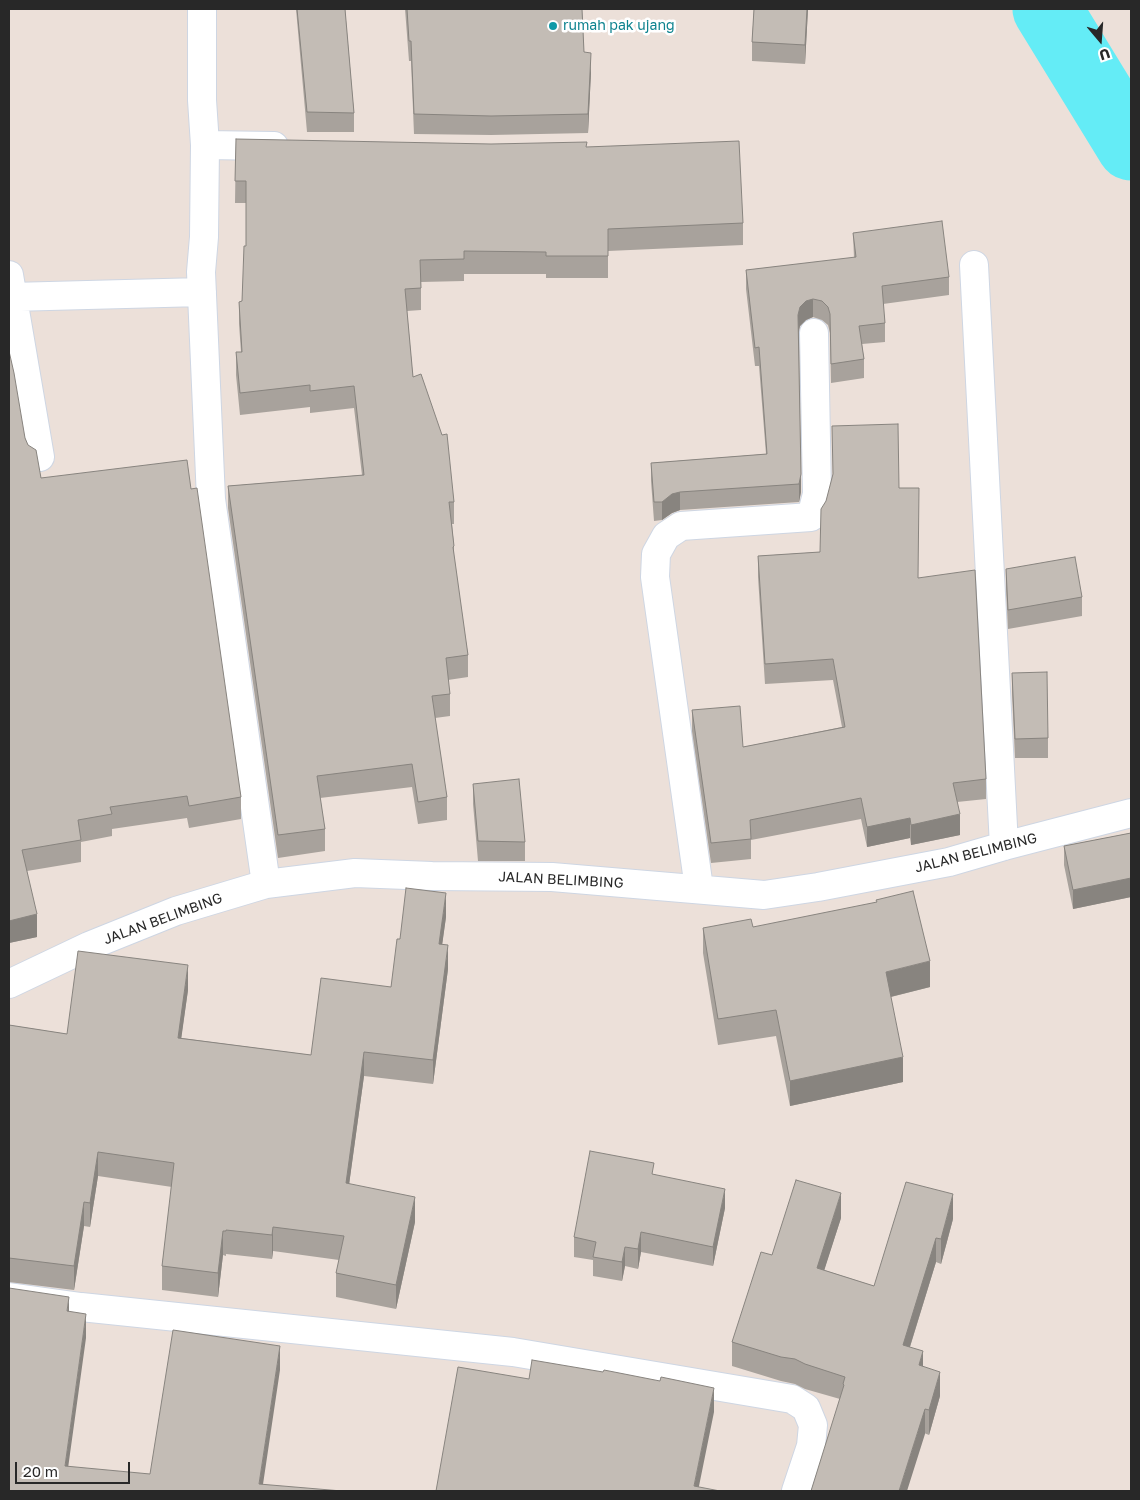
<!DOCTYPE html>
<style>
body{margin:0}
#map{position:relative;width:1140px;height:1500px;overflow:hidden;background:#ece0d9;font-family:"Golos Text",sans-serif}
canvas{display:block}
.frame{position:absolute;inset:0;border:10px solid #282828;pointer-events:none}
.north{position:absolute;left:1075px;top:15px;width:50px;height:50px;-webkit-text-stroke:4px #fff;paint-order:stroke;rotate:162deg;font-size:14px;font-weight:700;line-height:20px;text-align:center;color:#282828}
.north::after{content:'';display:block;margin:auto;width:18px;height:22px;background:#282828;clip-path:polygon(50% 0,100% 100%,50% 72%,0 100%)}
.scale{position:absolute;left:15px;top:1462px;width:115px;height:22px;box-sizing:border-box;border:2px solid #282828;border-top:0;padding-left:6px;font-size:15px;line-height:18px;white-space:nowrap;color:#282828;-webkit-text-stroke:4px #fff;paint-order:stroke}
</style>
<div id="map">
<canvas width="1140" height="1500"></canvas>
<div class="frame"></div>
<div class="north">U</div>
<div class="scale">20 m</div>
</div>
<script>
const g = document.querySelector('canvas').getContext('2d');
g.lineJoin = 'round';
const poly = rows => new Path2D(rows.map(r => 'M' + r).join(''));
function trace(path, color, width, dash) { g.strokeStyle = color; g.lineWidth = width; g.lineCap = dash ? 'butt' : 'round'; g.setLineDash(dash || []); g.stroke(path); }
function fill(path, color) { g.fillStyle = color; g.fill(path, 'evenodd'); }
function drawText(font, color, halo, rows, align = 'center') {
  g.font = font + ' "Golos Text",sans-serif'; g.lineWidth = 5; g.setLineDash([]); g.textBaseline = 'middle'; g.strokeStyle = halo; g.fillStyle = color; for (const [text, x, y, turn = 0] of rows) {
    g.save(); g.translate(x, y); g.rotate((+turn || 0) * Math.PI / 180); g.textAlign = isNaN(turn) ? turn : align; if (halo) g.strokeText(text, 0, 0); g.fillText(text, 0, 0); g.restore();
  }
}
const river = poly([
 [1047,9,1131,146]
]);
const minor = poly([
 [202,9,202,100,205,145,204,237,201,272,211,499,266,884],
 [205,145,274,146],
 [974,265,1004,846],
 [9,275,40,457],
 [11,297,202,292],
 [699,888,655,577,656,554,666,536,681,526,811,517,817,494,814,333],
 [9,984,89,946,176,911,266,884,355,873,432,876,552,877,764,895,818,887,949,862,1004,846,1131,813],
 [9,1297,81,1307,513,1352,792,1399,806,1408,813,1425,811,1446,796,1491]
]);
const wall = poly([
 [296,9,345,9,354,113,354,132,307,132],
 [405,9,582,9,584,52,591,72,588,133,491,135,414,134,411,61,409,61],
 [754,9,808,9,805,64,752,61,752,42],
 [236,139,587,147,743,223,743,245,608,251,608,278,546,278,546,274,464,274,464,281,421,282,421,310,407,311,413,377,454,502,454,524,452,524,454,546,454,558,468,655,468,677,448,680,450,694,450,716,435,718,447,797,447,820,418,824,412,787,320,798,325,829,325,851,278,858,228,508,228,486,362,475,354,408,310,413,310,407,240,415,236,375,236,352,241,352,239,324,239,302,242,301,246,246,246,203,235,203],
 [853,233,949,277,949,295,883,304,885,323,885,342,862,344,864,359,864,378,831,383,830,333,828,325,822,320,813,317,806,320,800,326,799,332,801,492,799,502,680,510,672,513,662,520,654,521,651,481,651,463,766,454,759,366,755,366,746,289,746,270,854,258],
 [25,438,41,478,191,489,241,797,241,819,189,828,187,818,112,829,112,836,81,842,81,862,27,871,37,937,9,943],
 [899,488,918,578,986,779,986,799,957,802,960,835,911,845,910,838,867,847,861,819,751,840,751,859,711,863,692,731,692,710,743,747,842,727,833,680,765,684,758,577,758,556,820,552],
 [1006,569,1082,597,1082,616,1008,629,1006,588],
 [1012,673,1048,738,1048,758,1015,758,1012,693],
 [473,784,525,842,525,861,478,861,473,804],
 [1131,833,1131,897,1073,909,1064,865,1064,846],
 [446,917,442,944,448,969,433,1084,364,1076,349,1184,415,1222,396,1309,336,1297,336,1273,339,1260,273,1251,272,1259,226,1254,226,1256,223,1255,218,1297,162,1290,162,1266,172,1187,98,1176,90,1227,84,1226,74,1290,9,1282,9,1025,67,1034,188,990,181,1038,311,1055,391,987,400,939],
 [753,927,930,987,891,997,903,1082,790,1106,776,1036,718,1045,703,953,703,928],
 [654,1174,725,1208,713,1266,641,1252,638,1269,625,1266,622,1281,593,1276,593,1260,574,1257,574,1237],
 [841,1218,824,1270,874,1286,953,1219,941,1264,936,1262,910,1347,923,1366,940,1396,929,1435,840,1399,805,1389,795,1384,781,1381,732,1366,732,1342,772,1255]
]);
const shadedWall = poly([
 [807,9,808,9,805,64,805,45],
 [591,53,591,72,588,133,588,114],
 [813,299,813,317,806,320,800,326,798,333,798,315,800,307,806,301],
 [801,474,801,492,799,502,799,484],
 [680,492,680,510,672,513,662,520,662,502,672,494],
 [960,814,960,835,911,845,911,825],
 [910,818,910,838,867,847,867,827],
 [1131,878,1131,897,1073,909,1073,890],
 [446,893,446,917,439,968,439,944],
 [37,914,37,937,9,943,9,921],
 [448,945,448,969,433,1084,433,1060],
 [930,961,930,987,886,998,886,972],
 [188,965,188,990,178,1062,178,1038],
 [364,1052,364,1076,346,1207,346,1183],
 [903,1057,903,1082,790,1106,790,1081],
 [98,1152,98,1176,90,1227,90,1203],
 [725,1189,725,1208,713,1266,713,1247],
 [841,1193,841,1218,817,1293,817,1268],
 [953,1194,953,1219,941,1264,941,1239],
 [415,1197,415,1222,396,1309,396,1285],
 [84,1202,84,1226,74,1290,74,1266],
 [273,1227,273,1251,272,1259,272,1235],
 [223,1231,223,1255,218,1297,218,1273],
 [641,1232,641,1252,638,1269,638,1249],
 [936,1238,936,1262,903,1369,903,1345],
 [625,1247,625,1266,622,1281,622,1262],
 [69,1297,69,1321,67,1311],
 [86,1314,86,1338,65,1490,65,1466],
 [280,1346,280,1370,262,1491,259,1484],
 [923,1351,923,1375,919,1365],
 [940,1372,940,1396,929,1435,929,1410],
 [714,1388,714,1412,698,1491,694,1486],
 [925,1409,925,1434,907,1491,899,1491]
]);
const building = poly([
 [297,9,345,9,354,113,307,112,297,9],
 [407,9,582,9,584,52,591,53,588,114,491,116,414,114,411,41,409,41,407,9],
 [754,9,807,9,805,45,752,42,754,9],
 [236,139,491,144,587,142,586,147,739,141,743,223,608,229,608,256,546,256,546,252,464,251,464,259,420,260,421,288,405,289,413,377,421,374,442,435,447,434,454,502,449,502,454,546,453,547,468,655,446,658,450,694,432,696,447,797,418,802,412,764,317,776,325,829,278,835,228,486,364,475,354,386,310,391,310,385,240,393,236,352,242,352,239,302,242,301,244,246,246,246,246,181,235,181,236,139],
 [942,221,949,277,882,286,885,323,859,326,864,359,831,364,830,314,828,307,822,301,813,299,806,301,800,307,798,315,801,474,799,484,680,492,672,494,662,502,654,502,651,463,767,454,759,347,755,348,746,270,856,257,853,233,942,221],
 [9,351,14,373,25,438,28,445,36,450,41,478,187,460,191,489,197,488,241,797,189,806,187,796,110,807,112,814,78,820,81,840,22,850,37,914,9,921,9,351],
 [898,424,899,488,919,488,918,578,975,570,986,779,953,783,960,814,911,825,910,818,867,827,861,798,750,820,751,839,711,843,692,710,740,706,743,747,845,727,833,659,765,664,758,556,820,552,821,509,826,501,833,474,832,426,898,424],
 [1075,557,1082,597,1008,610,1006,569,1075,557],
 [1047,672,1048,738,1015,739,1012,673,1047,672],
 [519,779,525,842,478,841,473,784,519,779],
 [1131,833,1131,878,1073,890,1064,846,1131,833],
 [406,888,446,893,439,944,448,945,433,1060,364,1052,346,1183,415,1197,396,1285,336,1273,344,1236,273,1227,272,1235,226,1230,226,1231,223,1231,218,1273,162,1266,174,1163,98,1152,90,1203,84,1202,74,1266,9,1258,9,1025,67,1034,78,951,188,965,178,1038,311,1055,321,978,391,987,397,939,400,939,406,888],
 [913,891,930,961,886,972,903,1057,790,1081,776,1010,718,1019,703,928,751,919,753,927,877,902,876,900,913,891],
 [590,1151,654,1163,652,1174,725,1189,713,1247,641,1232,638,1249,625,1247,622,1262,593,1257,596,1242,574,1237,590,1151],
 [796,1180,841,1193,817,1268,874,1286,906,1182,953,1194,941,1239,936,1238,903,1345,923,1351,919,1365,940,1372,929,1410,925,1409,899,1491,811,1491,844,1385,843,1384,845,1377,805,1364,795,1359,781,1357,732,1342,761,1252,772,1255,796,1180],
 [9,1288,69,1297,67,1311,86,1314,65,1466,150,1474,173,1330,280,1346,259,1484,342,1491,9,1491,9,1288],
 [532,1360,603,1372,604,1370,660,1381,661,1377,714,1388,694,1486,720,1491,436,1491,458,1367,529,1379,532,1360]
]);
const markers = [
 [553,26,5,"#0f9aa8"]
];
const cultureNames = [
 ["rumah pak ujang",563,26]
];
const streetNames = [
 ["JALAN BELIMBING",976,853,-14],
 ["JALAN BELIMBING",561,880,3],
 ["JALAN BELIMBING",163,919,-20]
];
trace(river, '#64ecf6', 69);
trace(minor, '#ced6e3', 30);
trace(minor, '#fff', 28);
fill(wall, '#a8a29c');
fill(shadedWall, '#88847f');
fill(building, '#c3bcb5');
trace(building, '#88847f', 1);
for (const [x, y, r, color] of markers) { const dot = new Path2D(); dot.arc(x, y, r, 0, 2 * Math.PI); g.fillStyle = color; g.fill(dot); trace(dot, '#fff', 2); }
drawText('14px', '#0d838f', '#fff', cultureNames, 'left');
drawText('14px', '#282828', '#fff', streetNames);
</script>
